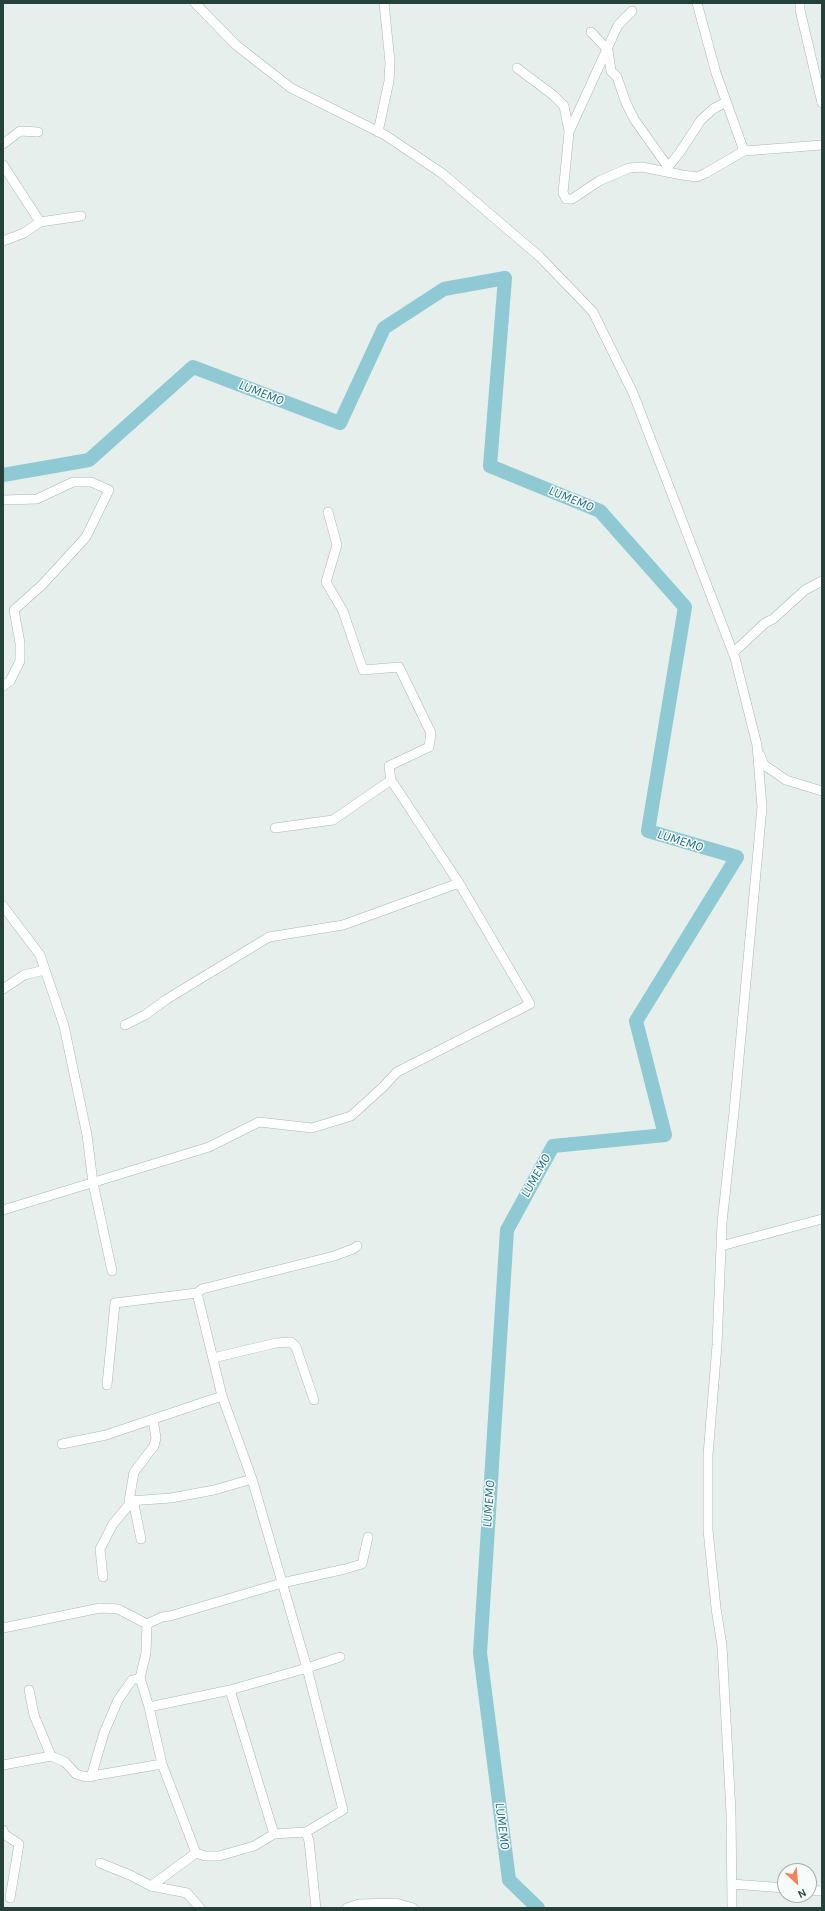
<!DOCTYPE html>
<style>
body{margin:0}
#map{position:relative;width:825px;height:1911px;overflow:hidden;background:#e6efeb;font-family:Karla,sans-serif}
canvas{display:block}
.frame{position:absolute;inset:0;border:4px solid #24423a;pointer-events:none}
.north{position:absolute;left:777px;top:1863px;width:40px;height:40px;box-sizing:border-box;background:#f7fbf9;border:1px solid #a3b1ad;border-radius:50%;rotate:154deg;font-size:11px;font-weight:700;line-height:16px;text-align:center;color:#24423a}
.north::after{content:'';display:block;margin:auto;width:14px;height:18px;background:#f4845f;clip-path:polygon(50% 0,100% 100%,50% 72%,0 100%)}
</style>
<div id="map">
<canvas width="825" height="1911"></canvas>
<div class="frame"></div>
<div class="north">N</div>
</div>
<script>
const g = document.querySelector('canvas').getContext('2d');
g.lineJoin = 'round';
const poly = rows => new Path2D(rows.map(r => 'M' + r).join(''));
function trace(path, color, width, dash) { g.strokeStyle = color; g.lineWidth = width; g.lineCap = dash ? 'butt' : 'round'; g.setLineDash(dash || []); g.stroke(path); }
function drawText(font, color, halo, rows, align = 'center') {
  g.font = font + ' Karla,sans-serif'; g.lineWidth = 3; g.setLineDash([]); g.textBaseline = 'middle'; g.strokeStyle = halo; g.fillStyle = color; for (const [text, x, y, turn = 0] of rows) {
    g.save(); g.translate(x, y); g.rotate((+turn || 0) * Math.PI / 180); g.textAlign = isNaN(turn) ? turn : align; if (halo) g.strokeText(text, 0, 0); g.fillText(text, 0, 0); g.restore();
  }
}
const river = poly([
 [3,475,89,460,193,367,340,423,384,328,444,289,505,278,490,466,600,511,685,607,648,831,737,857,636,1021,665,1135,553,1146,507,1230,480,1653,509,1880,538,1908]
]);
const minor = poly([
 [195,3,236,45,291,88,385,135,443,174,540,257,593,312,633,393,735,658,757,745,762,807,734,1112,722,1223,717,1345,708,1455,708,1530,716,1608,722,1646,731,1813,732,1908],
 [697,3,716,73,744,151],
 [800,3,800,10,822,103],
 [632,11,618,25,569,132,563,193,566,199,572,199,599,181,629,168,642,167,682,175,697,177,706,173,744,151,822,145],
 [591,32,608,50,611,71,617,77,626,103,634,119,668,167,665,171],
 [517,68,553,95,564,106,569,131],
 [378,132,389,81,390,62,384,3],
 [3,144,20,131,38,132],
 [3,165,40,222],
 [668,167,680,152,701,120,713,109,726,102],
 [3,241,24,233,40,222,81,216],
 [3,500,37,499,73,482,91,482,109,490,86,537,42,585,14,610,20,643,20,661,10,681,3,686],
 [328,512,337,545,326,582,343,611,363,670,399,667,431,733,429,747,389,766,391,780],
 [733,653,765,623,773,619,805,590,822,581],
 [760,755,764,765,786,780,822,791],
 [3,906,40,955,64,1026,87,1135,93,1183,112,1271],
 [3,989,24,975,45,970],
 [125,1025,145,1015,167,999,269,937,343,925,459,883],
 [3,1210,209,1147,259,1122,312,1128,351,1116,383,1087,397,1072,530,1004,459,883,391,780,333,820,275,828],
 [721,1246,822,1219],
 [213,1358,276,1343,291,1342,296,1347,314,1400],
 [107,1385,115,1303,197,1293,202,1289,334,1256,353,1249,357,1246],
 [153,1419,156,1438,154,1446,134,1472,129,1501,171,1498,214,1490,252,1479],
 [62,1444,106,1435,222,1396],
 [133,1500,141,1539],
 [103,1577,100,1549,113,1524,133,1500],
 [147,1624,146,1653,140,1678,149,1707,162,1764,196,1853,205,1856,219,1856,254,1846,274,1834,306,1832,343,1810,307,1668,252,1479,222,1396,197,1293],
 [3,1628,100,1608,118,1609,147,1624,162,1617,170,1616,282,1583,345,1569,362,1564,368,1537],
 [29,1690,34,1715,51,1756],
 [230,1690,274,1834],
 [149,1707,230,1690,307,1668,340,1657],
 [3,1765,51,1756,65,1762,76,1774,86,1777,162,1764],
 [91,1777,104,1733,118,1700,132,1680,140,1678],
 [3,1830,4,1834,19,1844,10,1898],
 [306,1832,309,1841,316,1908],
 [100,1863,130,1875,151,1886,187,1893,200,1908],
 [732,1884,785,1888],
 [151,1886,196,1853],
 [809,1890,822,1891],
 [347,1908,359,1904,396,1903,413,1908]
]);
const waterNames = [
 ["LUMEMO",261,393,21],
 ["LUMEMO",571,499,22],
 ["LUMEMO",680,841,17],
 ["LUMEMO",536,1176,-61],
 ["LUMEMO",489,1504,-86],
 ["LUMEMO",502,1826,83]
];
trace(river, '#8ec9d4', 14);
trace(minor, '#a8b8b2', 10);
trace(minor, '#fff', 9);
drawText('italic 13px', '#1c6f80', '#f7fbf9', waterNames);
</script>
